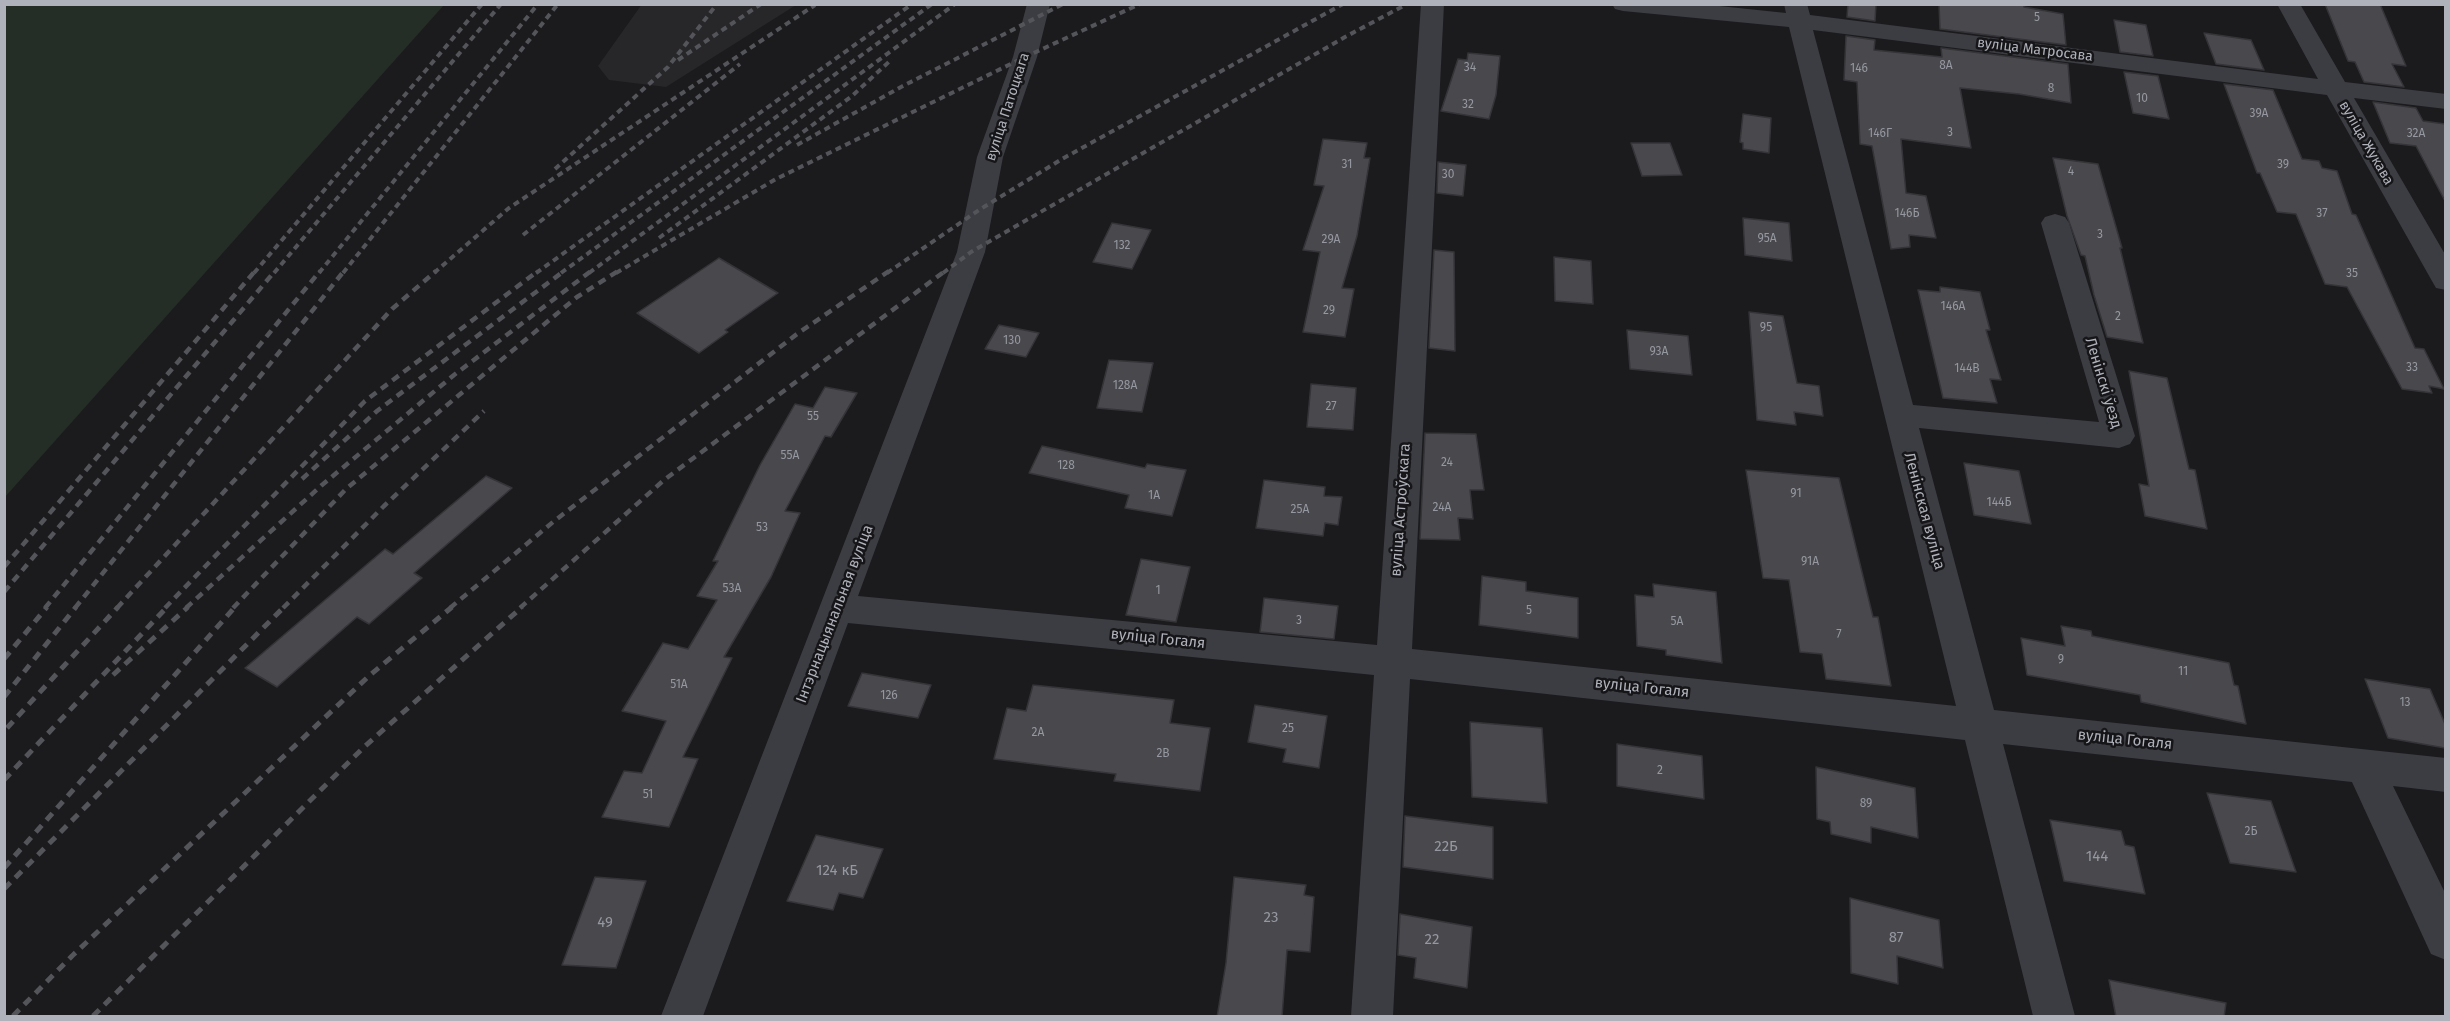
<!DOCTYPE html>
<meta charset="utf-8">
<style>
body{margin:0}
#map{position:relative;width:2450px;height:1021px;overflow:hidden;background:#1b1b1d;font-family:"Fira Sans",sans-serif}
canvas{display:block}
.frame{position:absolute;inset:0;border:6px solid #afb2bb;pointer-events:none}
</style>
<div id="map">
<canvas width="2450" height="1021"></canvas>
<div class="frame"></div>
</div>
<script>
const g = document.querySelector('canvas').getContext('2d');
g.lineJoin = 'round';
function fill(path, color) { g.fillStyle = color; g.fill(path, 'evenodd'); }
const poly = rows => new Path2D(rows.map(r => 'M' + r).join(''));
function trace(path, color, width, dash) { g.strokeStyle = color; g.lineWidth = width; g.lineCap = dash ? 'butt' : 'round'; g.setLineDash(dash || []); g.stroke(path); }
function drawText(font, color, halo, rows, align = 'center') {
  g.font = font + ' "Fira Sans",sans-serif'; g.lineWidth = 5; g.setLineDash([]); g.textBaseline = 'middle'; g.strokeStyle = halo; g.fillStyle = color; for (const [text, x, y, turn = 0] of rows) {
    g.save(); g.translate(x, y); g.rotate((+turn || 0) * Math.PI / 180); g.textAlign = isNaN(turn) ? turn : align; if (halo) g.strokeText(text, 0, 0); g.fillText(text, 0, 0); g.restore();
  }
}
const built = poly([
 [642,4,796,4,796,5,666,87,609,80,598,66]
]);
const green = poly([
 [5,4,444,5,5,497,4,5]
]);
const building = poly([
 [1848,4,1876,4,1875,21,1847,17,1848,4],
 [1939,4,2024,4,2024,7,2063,14,2066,45,1940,29,1939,4],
 [2325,4,2380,4,2406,66,2392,64,2404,87,2364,82,2355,62,2348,61,2325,4],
 [2114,20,2146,25,2153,56,2120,52,2114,20],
 [2204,33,2251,40,2264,70,2216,64,2204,33],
 [1846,36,1875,40,1874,50,1942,57,1941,48,2068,64,2071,103,2019,94,1960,88,1971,148,1901,139,1906,193,1926,196,1936,238,1909,235,1910,247,1891,249,1872,146,1860,144,1857,82,1844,80,1846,36],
 [1468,53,1500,56,1496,95,1489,119,1441,111,1458,59,1467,60,1468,53],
 [2124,72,2158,76,2169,119,2133,113,2124,72],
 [2224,84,2273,90,2302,159,2319,161,2322,168,2337,171,2352,214,2356,215,2415,348,2424,349,2444,389,2429,386,2432,393,2402,389,2347,287,2325,284,2296,214,2277,212,2260,173,2257,173,2224,84],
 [2373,102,2416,108,2423,121,2445,124,2445,201,2416,146,2390,143,2373,102],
 [1743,114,1771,118,1769,153,1743,149,1743,143,1740,142,1743,114],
 [1323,139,1367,143,1364,158,1370,158,1357,236,1342,288,1354,289,1345,337,1303,332,1320,252,1303,250,1324,186,1314,185,1323,139],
 [1631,143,1670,143,1682,175,1642,176,1631,143],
 [2053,158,2098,164,2122,248,2120,248,2143,343,2107,337,2094,295,2085,256,2081,255,2067,216,2053,158],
 [1438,162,1466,165,1463,196,1437,193,1438,162],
 [1743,218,1789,223,1792,261,1745,255,1743,218],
 [1112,223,1151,230,1132,269,1093,262,1112,223],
 [1434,250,1454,252,1455,351,1429,348,1434,250],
 [1554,257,1591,261,1593,304,1555,301,1554,257],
 [719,258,778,293,725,330,728,332,699,353,637,313,719,258],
 [1940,287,1980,292,1990,330,1986,330,2001,380,1990,379,1997,403,1943,398,1918,290,1940,292,1940,287],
 [1749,312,1783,316,1797,383,1819,386,1823,416,1794,412,1796,425,1757,420,1749,312],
 [999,325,1039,333,1026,357,985,349,999,325],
 [1627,330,1688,336,1692,375,1630,369,1627,330],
 [1109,360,1153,363,1142,412,1097,408,1109,360],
 [2129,371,2167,378,2189,469,2195,470,2207,529,2145,516,2139,484,2149,486,2129,371],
 [1311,384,1356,388,1353,430,1307,427,1311,384],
 [825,387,857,393,831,437,825,436,785,511,800,513,771,577,724,657,732,658,683,757,698,759,669,827,602,817,624,771,642,773,666,721,622,711,663,643,688,649,717,600,697,596,718,561,713,561,760,465,795,404,813,408,825,387],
 [1425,433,1476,434,1484,490,1470,490,1473,519,1458,518,1460,540,1420,539,1425,433],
 [1042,446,1145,468,1147,464,1186,470,1172,516,1125,508,1129,495,1029,473,1042,446],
 [1964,463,2019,471,2031,524,1974,515,1964,463],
 [1746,470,1839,478,1873,617,1878,617,1891,686,1826,679,1822,654,1800,652,1789,580,1763,578,1746,470],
 [486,476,512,488,414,573,422,578,369,624,357,617,277,687,245,668,385,549,393,554,486,476],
 [1264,480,1325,487,1324,496,1342,497,1338,525,1325,523,1323,536,1256,528,1264,480],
 [1141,559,1190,567,1176,622,1126,615,1141,559],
 [1482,576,1526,582,1526,591,1578,598,1578,638,1479,625,1482,576],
 [1653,584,1716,592,1722,663,1666,655,1666,650,1637,646,1635,595,1654,597,1653,584],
 [1264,598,1338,606,1334,639,1260,632,1264,598],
 [2061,626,2091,631,2092,636,2229,663,2234,685,2238,686,2246,724,2141,702,2140,695,2027,675,2021,638,2065,646,2061,626],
 [862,673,931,685,918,718,848,706,862,673],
 [2365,679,2430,689,2445,724,2445,748,2388,738,2365,679],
 [1033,685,1174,700,1170,723,1210,728,1200,791,1114,781,1116,774,994,759,1007,708,1026,711,1033,685],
 [1255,705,1327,716,1319,768,1283,762,1286,749,1248,742,1255,705],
 [1470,722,1542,728,1547,803,1472,797,1470,722],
 [1617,744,1702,756,1704,799,1617,786,1617,744],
 [1816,767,1915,788,1918,838,1871,827,1871,843,1831,834,1830,822,1817,819,1816,767],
 [2207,793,2271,801,2296,872,2230,863,2207,793],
 [1405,816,1493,827,1493,879,1403,867,1405,816],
 [2050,820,2121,831,2125,845,2134,847,2145,894,2064,881,2050,820],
 [816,835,883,849,863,898,839,893,833,910,787,901,816,835],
 [595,877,646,881,616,968,562,965,595,877],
 [1234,877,1306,885,1304,895,1314,897,1310,952,1287,950,1282,1017,1217,1017,1226,963,1234,877],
 [1850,898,1939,920,1943,968,1897,956,1898,984,1851,973,1850,898],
 [1400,914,1472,927,1467,988,1414,978,1416,958,1398,955,1400,914],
 [2109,980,2226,1003,2224,1017,2116,1017,2109,980]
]);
const minor = poly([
 [1027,4,1050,4,1037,57,1003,157,985,252,858,596,1377,645,1421,4,1444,4,1412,649,1956,706,1789,27,1623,11,1615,9,1612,4,1700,4,1786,13,1784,4,1807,4,1810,15,2318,79,2277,4,2300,4,2345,82,2446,94,2446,109,2354,98,2446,256,2446,290,2436,288,2432,281,2327,95,1813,30,1913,405,2099,422,2041,223,2045,217,2055,214,2065,217,2069,223,2135,436,2130,444,2119,448,1919,428,1994,710,2446,758,2446,792,2393,786,2446,895,2446,960,2431,954,2352,782,2003,744,2075,1016,2033,1016,1965,740,1410,679,1393,1016,1351,1016,1374,675,848,623,703,1016,661,1016,957,252,977,157,1013,57,1027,4]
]);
const railFar2 = poly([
 [678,60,761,4],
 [797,145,901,87,1063,4],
 [555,169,668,67,717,4],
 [523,235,740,64],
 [659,238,852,96,892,59],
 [254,273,482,4],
 [274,273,501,4],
 [319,273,538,4],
 [343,273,558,4],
 [434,273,509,208,815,5],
 [536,273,912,4],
 [561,273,932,4],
 [589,273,955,4],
 [616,273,776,179,1025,57,1140,4],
 [887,273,979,210,1062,159,1343,4],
 [943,273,971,252,1345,37,1407,4]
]);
const railFar1 = poly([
 [302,479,377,411,564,271],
 [4,567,255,271],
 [4,592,275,271],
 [45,608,320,271],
 [75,608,344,271],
 [117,608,392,309,436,271],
 [165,608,365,401,538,271],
 [186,608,322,485,454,375,591,271],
 [233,608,346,489,577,297,618,271],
 [283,608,384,506,484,411],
 [450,608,553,522,797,334,889,271],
 [520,608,664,480,945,271]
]);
const rail = poly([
 [4,659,47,607],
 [113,675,188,607],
 [4,697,76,607],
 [7,728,118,607],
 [4,780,167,607],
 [4,868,235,607],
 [4,889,284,607],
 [13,1016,72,956,370,675,452,607],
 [93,1016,364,747,522,607]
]);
const numberNames = [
 ["5",2037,18],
 ["8А",1946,66],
 ["34",1470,68],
 ["146",1859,69],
 ["8",2051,89],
 ["10",2142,99],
 ["32",1468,105],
 ["39А",2259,114],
 ["3",1950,133],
 ["146Г",1880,134],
 ["32А",2416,134],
 ["31",1347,165],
 ["39",2283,165],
 ["4",2071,172],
 ["30",1448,175],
 ["146Б",1907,214],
 ["37",2322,214],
 ["3",2100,235],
 ["95А",1767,239],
 ["29А",1331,240],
 ["132",1122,246],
 ["35",2352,274],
 ["146А",1953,307],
 ["29",1329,311],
 ["2",2118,317],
 ["95",1766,328],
 ["130",1012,341],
 ["93А",1659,352],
 ["33",2412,368],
 ["144В",1967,369],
 ["128А",1125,386],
 ["27",1331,407],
 ["55",813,417],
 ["55А",790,456],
 ["24",1447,463],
 ["128",1066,466],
 ["91",1796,494],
 ["1А",1154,496],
 ["144Б",1999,503],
 ["24А",1442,508],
 ["25А",1300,510],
 ["53",762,528],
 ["91А",1810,562],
 ["53А",732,589],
 ["1",1158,591],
 ["5",1529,611],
 ["3",1299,621],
 ["5А",1677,622],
 ["7",1839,635],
 ["9",2061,660],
 ["11",2183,672],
 ["51А",679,685],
 ["126",889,696],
 ["13",2405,703],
 ["25",1288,729],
 ["2А",1038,733],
 ["2В",1163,754],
 ["2",1660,771],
 ["51",648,795],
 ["89",1866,804],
 ["2Б",2251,832]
];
const farStreetnames = [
 ["вуліца Матросава",2035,50,7],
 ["вуліца Патоцкага",1008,107,-72],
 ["вуліца Жукава",2366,143,60]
];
const streetNames = [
 ["Ленінскі ўезд",2103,383,73],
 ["вуліца Астроўскага",1401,510,-86],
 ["Ленінская вуліца",1924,511,75],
 ["Інтэрнацыянальная вуліца",835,614,-69],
 ["вуліца Гогаля",1158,639,6],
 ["вуліца Гогаля",1642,688,6],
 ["вуліца Гогаля",2125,740,6]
];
const nearNumbernames = [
 ["22Б",1446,847],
 ["144",2097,857],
 ["124 кБ",837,871],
 ["23",1271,918],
 ["49",605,923],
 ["87",1896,938],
 ["22",1432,940]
];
fill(built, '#27272a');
fill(green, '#252d27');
fill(building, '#48484d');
trace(building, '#353539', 1.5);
fill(minor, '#3c3d42');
trace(railFar2, '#54555a', 4, [6, 4.5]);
trace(railFar1, '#54555a', 4.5, [8, 6]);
trace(rail, '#54555a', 5, [9, 7]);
drawText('12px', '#9598a0', null, numberNames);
drawText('14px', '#afb2bb', '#161618', farStreetnames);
drawText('15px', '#afb2bb', '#161618', streetNames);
drawText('15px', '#9598a0', null, nearNumbernames);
</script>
